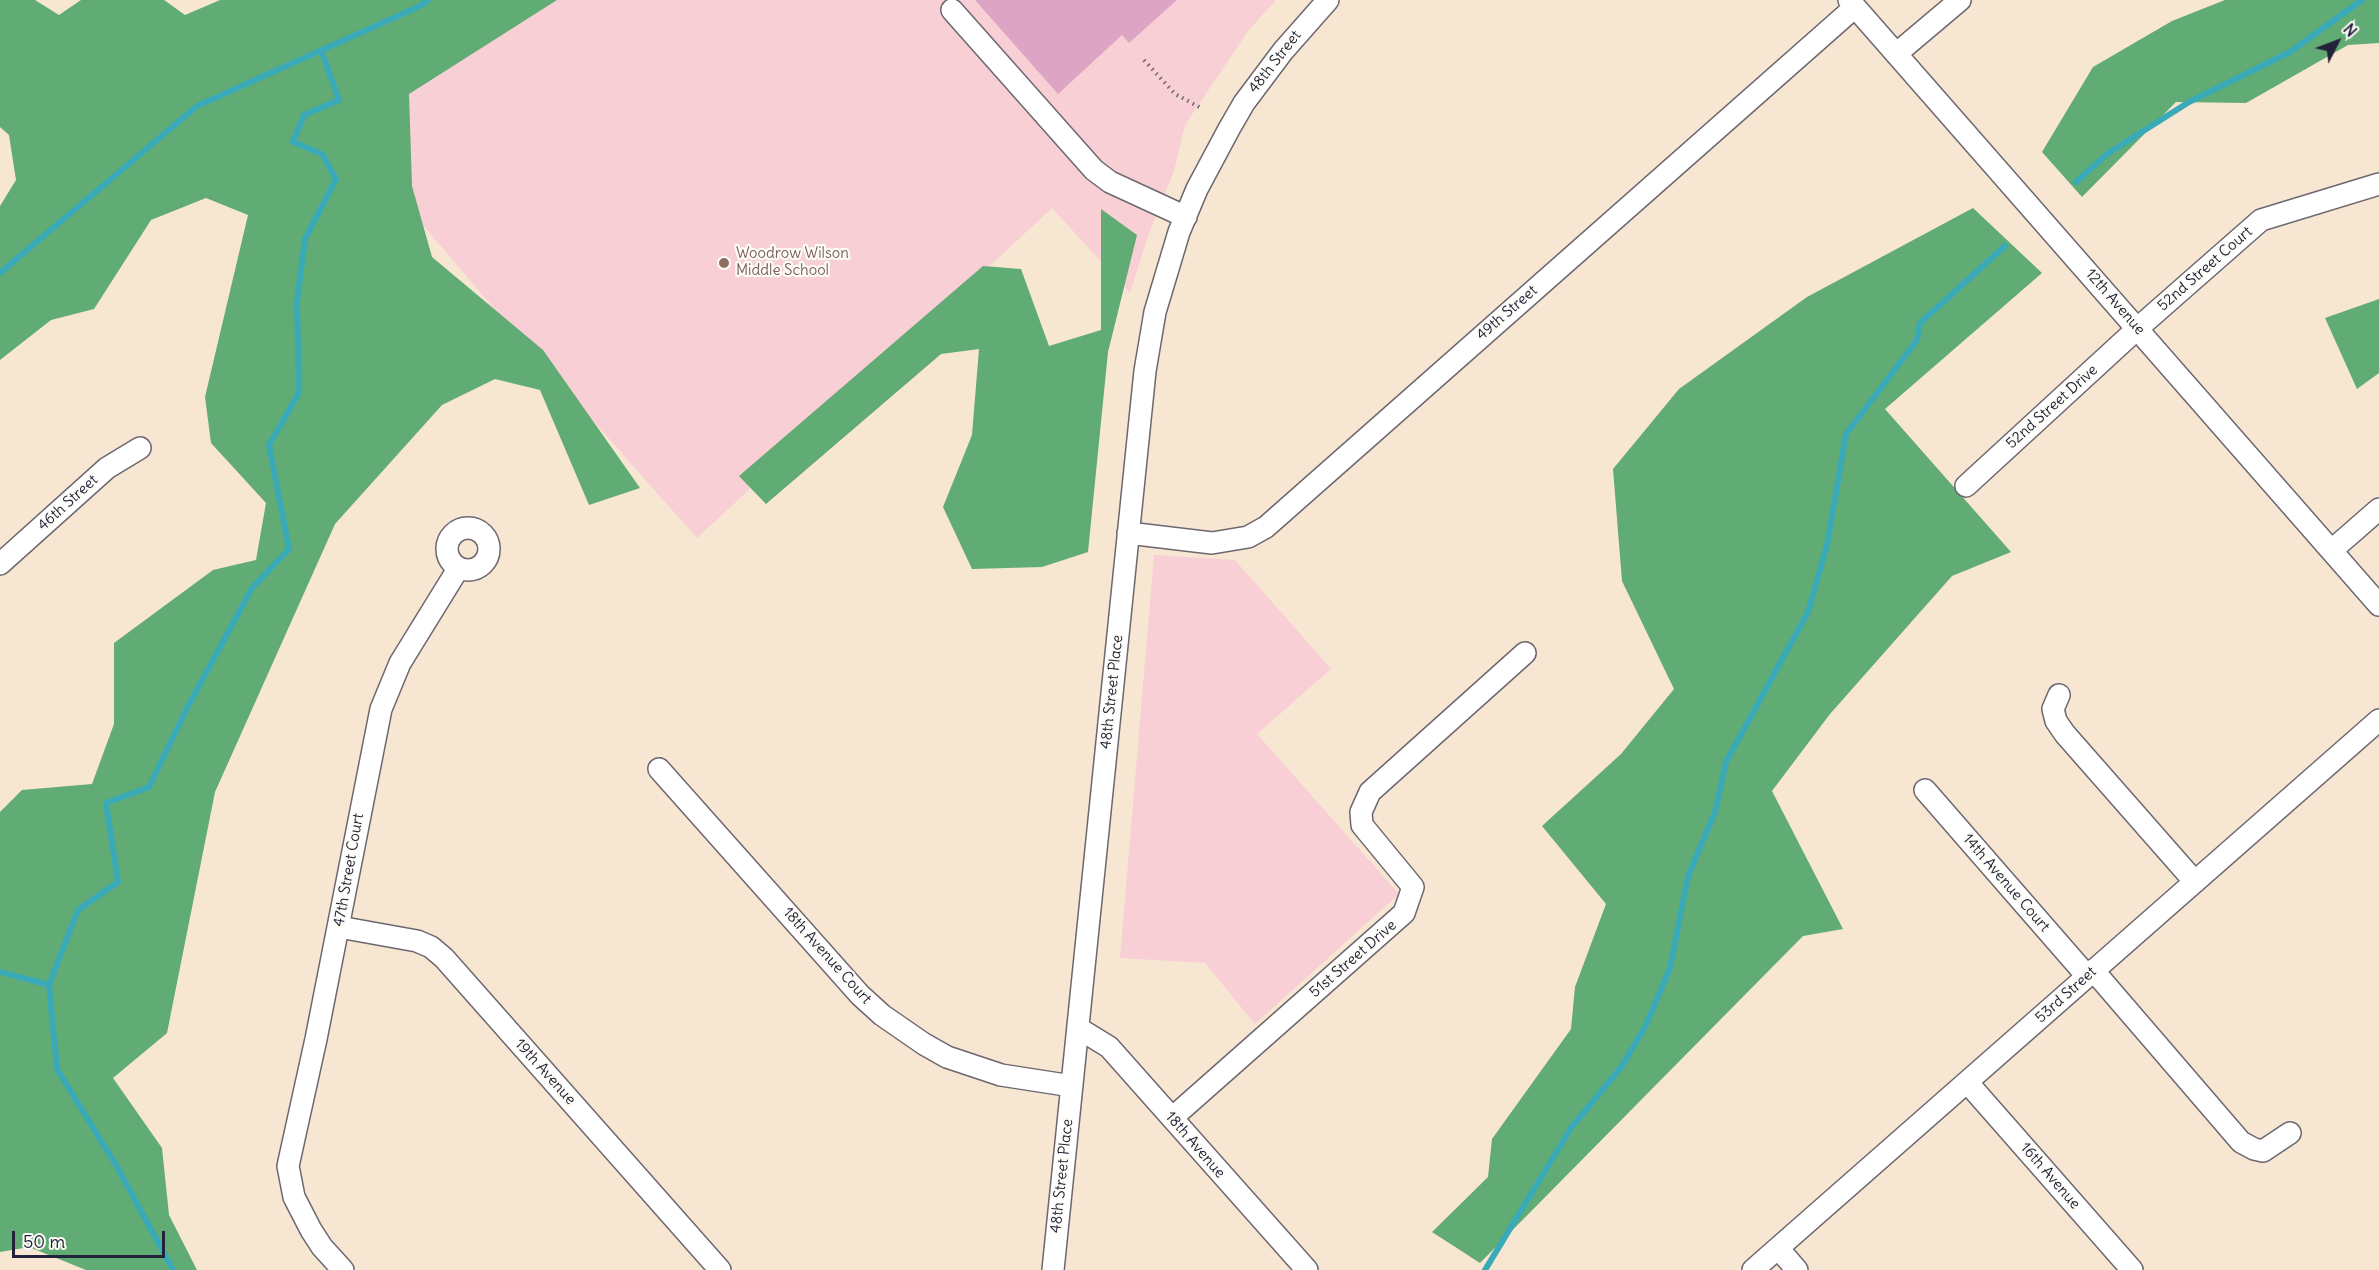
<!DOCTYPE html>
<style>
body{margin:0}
#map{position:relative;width:2379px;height:1270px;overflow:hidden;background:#f7e6d1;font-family:Delius,sans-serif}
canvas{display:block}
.north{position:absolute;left:2307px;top:12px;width:60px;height:60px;-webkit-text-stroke:4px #fdfcf7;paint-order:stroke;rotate:48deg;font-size:16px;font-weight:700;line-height:24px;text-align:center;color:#22223b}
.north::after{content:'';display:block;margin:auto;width:21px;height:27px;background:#22223b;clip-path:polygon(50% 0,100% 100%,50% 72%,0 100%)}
.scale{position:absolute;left:12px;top:1231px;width:153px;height:27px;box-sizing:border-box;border:3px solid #22223b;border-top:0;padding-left:8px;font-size:18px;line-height:21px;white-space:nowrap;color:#22223b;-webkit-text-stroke:4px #fdfcf7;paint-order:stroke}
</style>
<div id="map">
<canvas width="2379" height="1270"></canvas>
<div class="north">N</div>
<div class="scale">50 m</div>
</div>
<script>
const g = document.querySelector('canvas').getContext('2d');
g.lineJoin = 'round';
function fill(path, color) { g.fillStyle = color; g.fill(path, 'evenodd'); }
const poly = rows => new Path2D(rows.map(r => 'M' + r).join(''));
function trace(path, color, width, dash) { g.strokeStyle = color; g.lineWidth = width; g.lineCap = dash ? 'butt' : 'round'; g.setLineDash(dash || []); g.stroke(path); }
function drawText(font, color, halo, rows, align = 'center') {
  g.font = font + ' Delius,sans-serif'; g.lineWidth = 4.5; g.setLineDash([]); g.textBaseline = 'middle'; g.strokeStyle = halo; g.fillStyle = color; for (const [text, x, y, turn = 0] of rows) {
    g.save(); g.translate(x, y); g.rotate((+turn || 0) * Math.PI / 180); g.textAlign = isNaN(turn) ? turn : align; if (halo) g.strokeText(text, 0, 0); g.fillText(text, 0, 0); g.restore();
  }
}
const built = poly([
 [390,0,1276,0,1248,31,1185,125,1174,171,1149,233,1130,293,1052,208,697,538,509,326,300,81],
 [1154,555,1235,560,1331,669,1257,734,1399,894,1255,1024,1205,963,1120,958]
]);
const forest = poly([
 [0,0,35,0,59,15,81,0,164,0,185,15,220,0,557,0,409,94,412,186,432,257,543,350,640,488,589,505,540,390,495,379,442,405,335,524,215,792,167,1033,113,1078,162,1148,169,1215,197,1270,86,1270,29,1247,0,1252,0,812,22,790,92,784,114,724,114,643,213,570,256,560,266,503,211,443,205,397,248,215,206,198,151,220,94,309,51,320,0,360,0,206,16,180,9,135,0,127],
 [2225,0,2379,0,2379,43,2348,45,2246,103,2176,102,2082,197,2042,152,2093,67,2172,21],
 [1973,208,2042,273,1885,409,2011,552,1952,576,1830,714,1772,791,1843,929,1803,936,1480,1263,1432,1232,1488,1177,1492,1139,1571,1029,1575,987,1606,904,1542,826,1621,754,1674,689,1622,581,1613,469,1679,389,1807,297],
 [1101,209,1137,235,1108,352,1088,552,1042,567,972,569,943,507,972,435,979,349,941,354,766,504,739,476,983,266,1021,269,1049,346,1101,330],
 [2379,299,2379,373,2357,389,2325,318]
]);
const stream = poly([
 [2076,182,2107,154,2189,102,2290,52,2362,0],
 [0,273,197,106,420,6,428,0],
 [0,972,49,985],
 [173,1270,116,1165,57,1069,49,985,78,910,118,882,106,803,149,787,188,706,252,588,289,549,269,445,299,393,297,302,305,239,336,179,322,154,293,142,304,115,339,100,321,50],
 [1485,1270,1571,1128,1622,1066,1646,1025,1670,968,1688,876,1715,812,1726,762,1808,612,1827,545,1846,434,1917,340,1920,323,2005,246]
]);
const building = poly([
 [975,0,1177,0,1129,43,1122,35,1058,94]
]);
const path = poly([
 [1144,60,1175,94,1201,108]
]);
const minor = poly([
 [1849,0,2379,605],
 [952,10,1094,170,1110,182,1186,217],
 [1896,54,1960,0],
 [1966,486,2138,328,2261,220,2379,184],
 '447 549a21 21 0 1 1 42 0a21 21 0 1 1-42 0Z',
 [1128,533,1212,543,1248,537,1266,527,1855,7],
 [2332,550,2379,509],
 [0,564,107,468,140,448],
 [2059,695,2053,709,2056,721,2065,734,2195,882],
 [659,769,860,995,882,1015,924,1044,947,1057,1001,1075,1072,1086],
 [1925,790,2087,976],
 [339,927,417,941,431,947,444,958,720,1270],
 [2093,970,2241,1142,2254,1149,2263,1151,2290,1133],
 [1078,1028,1109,1047,1307,1270],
 [1967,1082,2132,1270],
 [1172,1118,1404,913,1413,887,1362,825,1361,812,1370,792,1525,653],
 [1778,1248,1797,1270],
 [343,1270,322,1247,311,1230,294,1197,288,1166,316,1039,381,709,400,663,458,569],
 [1053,1270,1145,371,1155,312,1179,232,1197,189,1229,129,1244,103,1283,51,1328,0],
 [1753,1270,2379,720]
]);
const markers = [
 [724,263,6,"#8d6e63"]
];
const streetNames = [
 ["48th Street",1275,62,-52],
 ["52nd Street Court",2205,269,-41],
 ["12th Avenue",2115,302,49],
 ["49th Street",1507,313,-41],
 ["52nd Street Drive",2052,407,-42],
 ["46th Street",68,503,-42],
 ["48th Street Place",1112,692,-84],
 ["47th Street Court",349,870,-80],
 ["14th Avenue Court",2006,883,49],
 ["18th Avenue Court",827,956,48],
 ["51st Street Drive",1353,959,-41],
 ["53rd Street",2066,995,-42],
 ["19th Avenue",545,1072,48],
 ["18th Avenue",1195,1145,49],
 ["48th Street Place",1062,1176,-84],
 ["16th Avenue",2050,1176,49]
];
const educationNames = [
 ["Woodrow Wilson",736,254],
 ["Middle School",736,271]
];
fill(built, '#f7cfd5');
fill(forest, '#61ab74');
trace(stream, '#3aaab8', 6);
fill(building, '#dda5c3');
trace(minor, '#6d6770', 24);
trace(path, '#6d6770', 4, [1.5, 4.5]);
trace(minor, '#fff', 21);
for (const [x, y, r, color] of markers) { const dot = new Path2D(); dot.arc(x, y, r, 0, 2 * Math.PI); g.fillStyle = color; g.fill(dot); trace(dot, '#fdfcf7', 2); }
drawText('15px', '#22223b', '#fdfcf7', streetNames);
drawText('15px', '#785e54', '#fdfcf7', educationNames, 'left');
</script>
